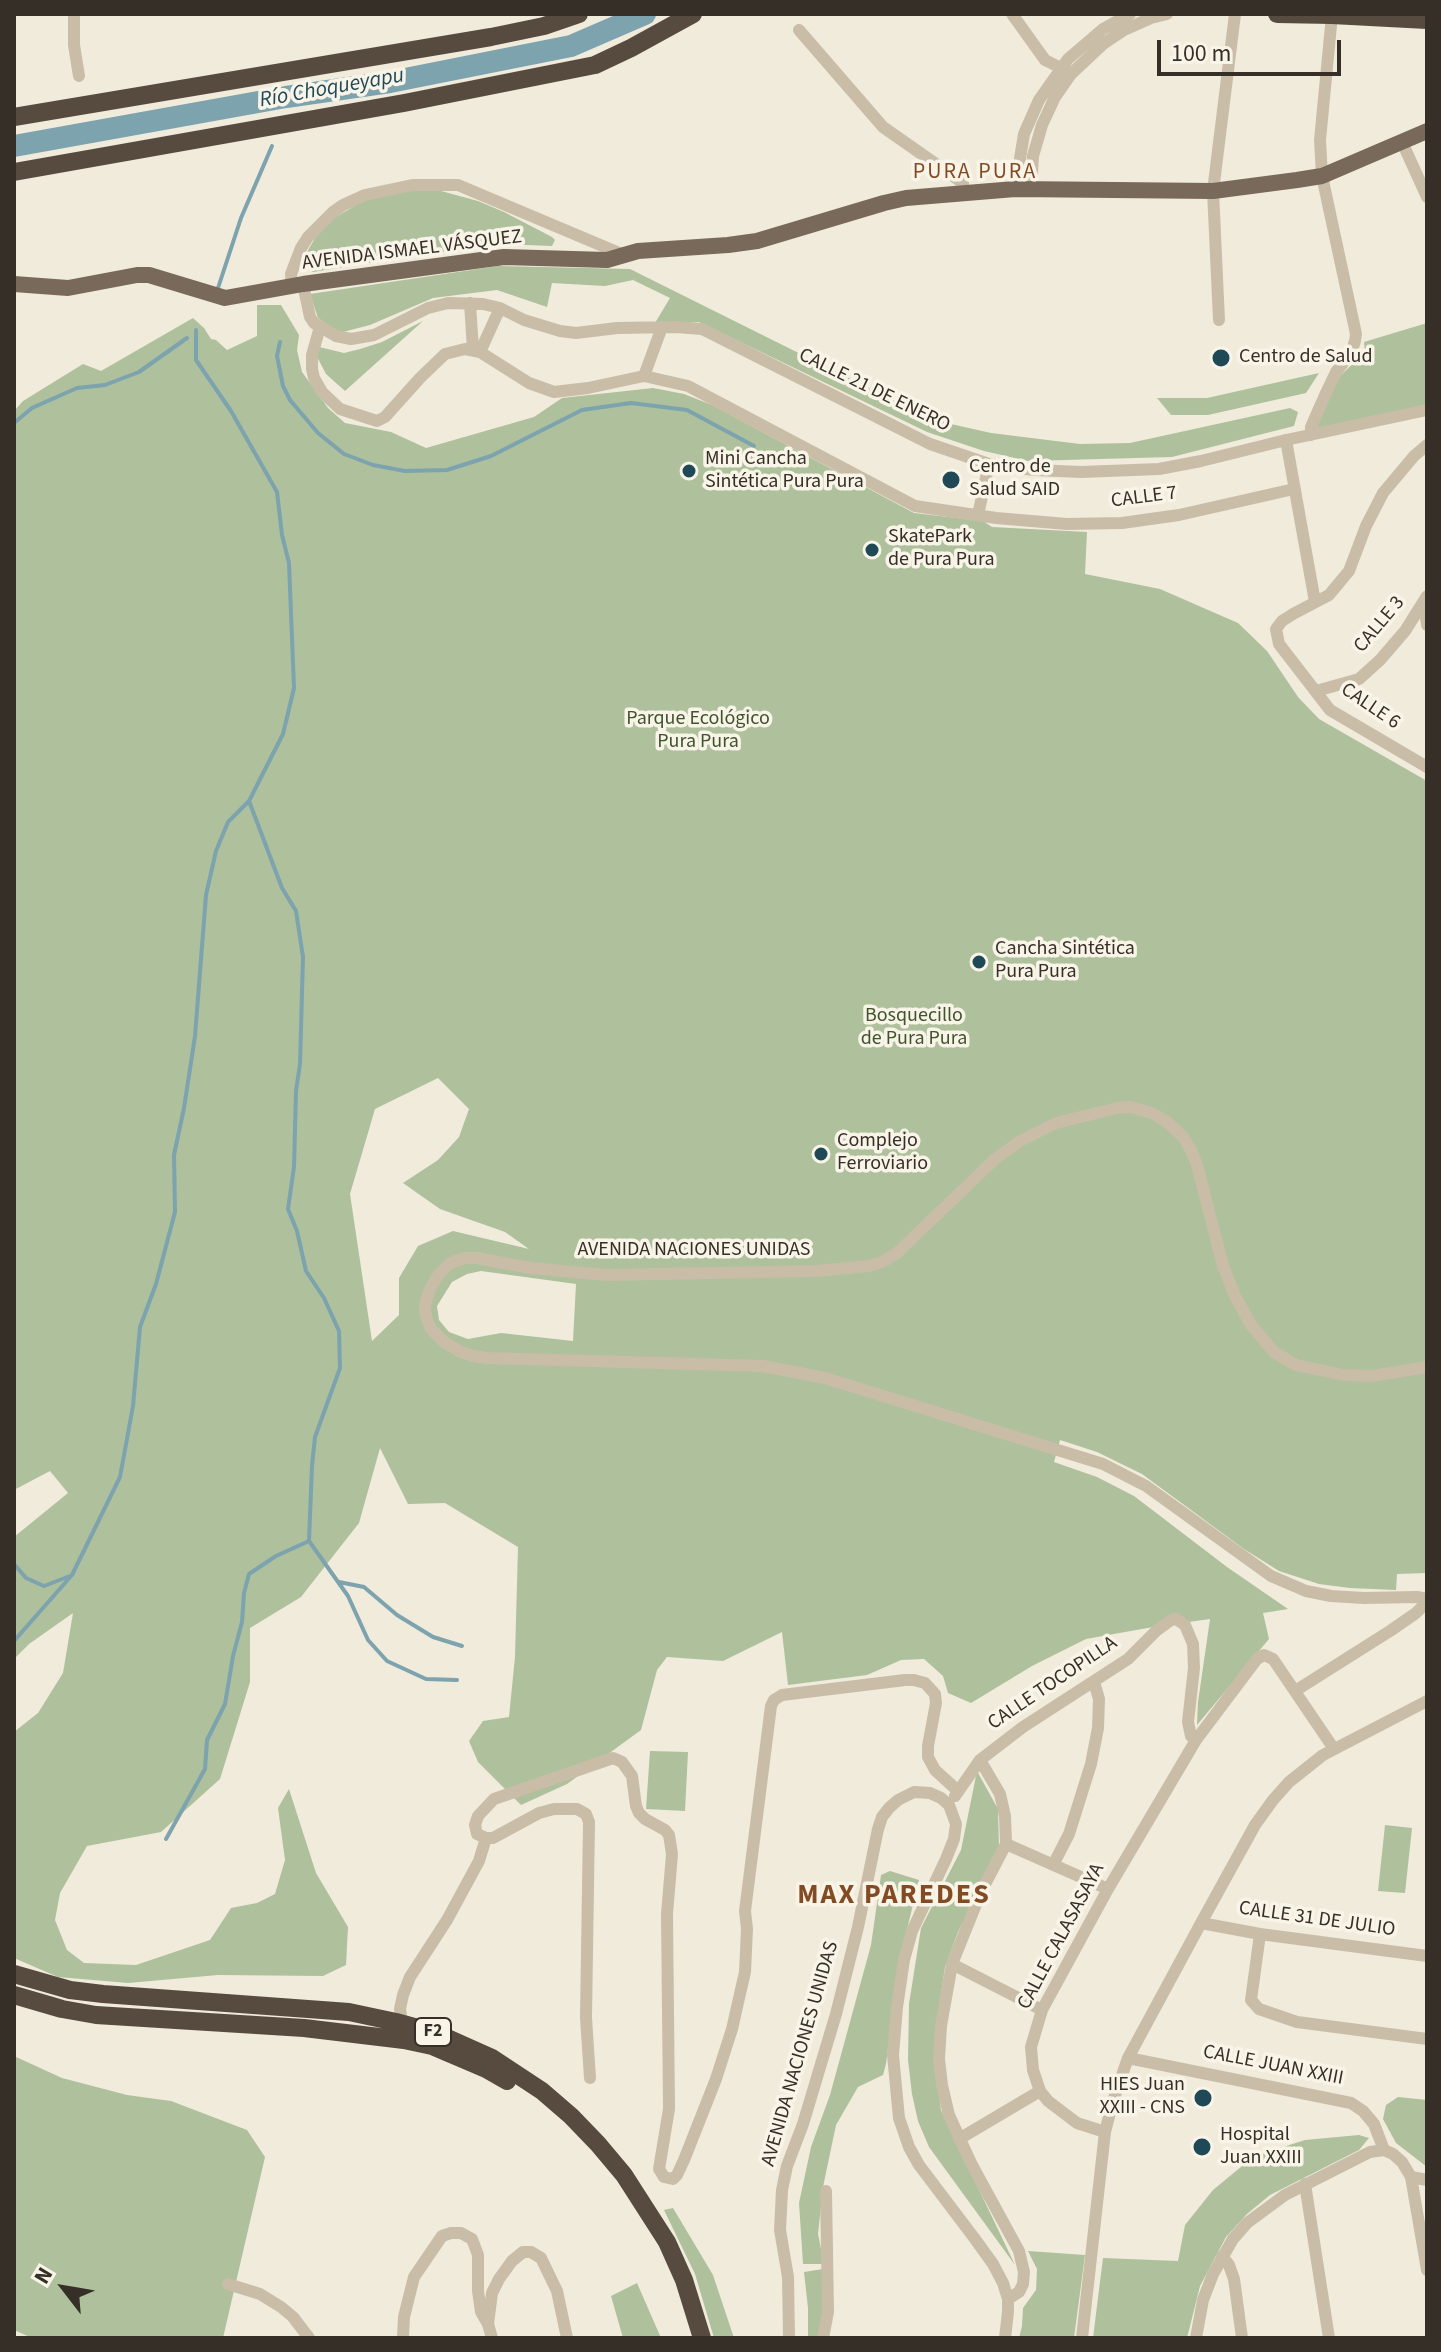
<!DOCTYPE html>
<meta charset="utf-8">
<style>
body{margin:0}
#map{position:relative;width:1441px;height:2352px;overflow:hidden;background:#f1ebdc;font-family:"Source Sans 3",sans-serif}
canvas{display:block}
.frame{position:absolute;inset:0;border:16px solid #362f28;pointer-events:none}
.north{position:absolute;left:24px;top:2248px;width:80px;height:80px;-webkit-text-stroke:6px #f9f4e8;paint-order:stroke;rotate:301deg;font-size:22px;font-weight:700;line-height:32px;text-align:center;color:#362f28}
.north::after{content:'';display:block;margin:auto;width:28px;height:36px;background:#362f28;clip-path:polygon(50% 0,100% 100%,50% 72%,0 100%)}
.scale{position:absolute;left:1157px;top:40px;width:184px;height:36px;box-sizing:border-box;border:4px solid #362f28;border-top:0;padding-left:10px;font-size:24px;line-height:28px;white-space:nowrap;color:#362f28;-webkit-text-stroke:6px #f9f4e8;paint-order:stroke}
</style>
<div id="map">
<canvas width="1441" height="2352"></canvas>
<div class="frame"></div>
<div class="north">N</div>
<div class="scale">100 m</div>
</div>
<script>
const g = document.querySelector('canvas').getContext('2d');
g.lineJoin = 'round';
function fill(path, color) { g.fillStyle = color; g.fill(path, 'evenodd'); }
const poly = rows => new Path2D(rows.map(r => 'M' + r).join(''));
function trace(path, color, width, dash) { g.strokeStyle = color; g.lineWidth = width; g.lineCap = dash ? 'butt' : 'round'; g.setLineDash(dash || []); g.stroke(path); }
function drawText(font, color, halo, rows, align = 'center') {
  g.font = font + ' "Source Sans 3",sans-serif'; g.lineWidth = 7; g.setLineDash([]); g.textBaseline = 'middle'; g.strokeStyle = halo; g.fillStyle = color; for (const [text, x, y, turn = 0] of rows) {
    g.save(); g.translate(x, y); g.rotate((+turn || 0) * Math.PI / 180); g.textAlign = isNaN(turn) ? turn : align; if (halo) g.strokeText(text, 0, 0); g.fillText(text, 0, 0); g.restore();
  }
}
const green = poly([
 [415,189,441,191,478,201,504,212,552,237,555,240,552,246,502,244,410,256,313,272,303,264,307,252,318,233,334,218,370,197],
 [498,266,630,269,919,413,951,424,991,433,1080,444,1130,443,1290,408,1298,412,1294,426,1172,457,1028,461,984,451,927,432,699,322,655,323,670,298,633,280,605,286,552,283,547,307,497,290,433,298,370,325,339,333,318,318,310,294],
 [257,305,281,305,299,335,297,350,302,372,328,408,345,423,391,432,426,448,534,417,562,398,653,388,684,394,712,405,914,513,983,521,992,527,1087,532,1085,574,1160,589,1238,623,1267,651,1298,697,1319,719,1427,781,1427,1573,1397,1574,1396,1590,1350,1588,1319,1584,1279,1571,1244,1549,1142,1474,1097,1452,1060,1440,1054,1462,1097,1477,1134,1496,1227,1567,1288,1609,1263,1613,1269,1639,1197,1725,1198,1702,1210,1619,1153,1627,1086,1639,1032,1666,971,1703,948,1693,943,1676,924,1659,901,1660,867,1675,788,1685,782,1632,723,1661,667,1657,657,1670,641,1730,567,1784,521,1805,478,1762,469,1741,483,1721,509,1717,515,1657,518,1547,445,1503,408,1504,380,1448,359,1523,301,1597,250,1628,250,1682,220,1779,161,1832,87,1846,60,1893,55,1920,67,1950,84,1963,136,1965,210,1940,231,1908,257,1903,275,1894,285,1860,278,1808,289,1789,316,1873,348,1927,346,1965,323,1976,218,1975,128,1983,58,1977,14,1958,14,1732,38,1713,63,1673,73,1613,29,1644,14,1659,14,1537,68,1493,50,1471,14,1490,14,411,23,401,83,364,101,371,193,318,204,328,211,339,216,340,227,350,257,336],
 [438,1078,469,1109,459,1137,438,1160,403,1183,440,1209,505,1232,529,1249,453,1231,418,1246,399,1278,399,1315,372,1341,350,1194,375,1109],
 [481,1271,576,1284,573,1341,501,1333,468,1339,449,1332,439,1320,437,1306,452,1282,467,1274],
 [423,321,345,391,326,374,314,351,315,346,344,353,360,349,382,342],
 [1427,323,1427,407,1321,430,1317,426,1333,389,1341,375,1365,352,1364,342],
 [1319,373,1306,393,1208,415,1171,415,1157,398,1207,398],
 [650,1751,688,1752,685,1811,646,1809],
 [977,1771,998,1809,999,1849,958,1932,945,1967,937,2022,936,2072,941,2110,1015,2265,929,2147,918,2121,912,2094,908,2060,909,2004,921,1928,961,1850],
 [1385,1825,1412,1828,1405,1893,1378,1891],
 [890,1871,919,1880,899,1962,886,2064,883,2075,858,2087,836,2125,823,2187,818,2234,824,2264,803,2264,799,2203,811,2147,830,2095,871,1945,881,1875],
 [14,2056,62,2078,127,2095,171,2101,247,2130,265,2157,223,2338,32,2338,14,2330],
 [1398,2097,1427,2100,1427,2167,1396,2143,1383,2119,1386,2105],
 [1359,2135,1369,2138,1359,2150,1270,2195,1247,2214,1226,2237,1200,2286,1187,2338,1093,2338,1103,2258,1178,2261,1185,2225,1213,2190,1247,2162,1265,2153,1305,2140],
 [673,2208,713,2275,734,2338,714,2338,695,2274,664,2210],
 [1028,2251,1085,2255,1074,2338,1019,2338,1022,2326,1023,2308,1036,2290,1037,2269],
 [829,2268,826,2338,808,2338,808,2308,804,2272],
 [637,2283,661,2338,623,2338,611,2296]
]);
const stream = poly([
 [218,288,241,218,272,146],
 [280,342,277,356,283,386,290,400,318,433,344,454,373,465,405,471,447,470,491,456,582,410,631,403,687,410,754,446],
 [14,423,32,408,77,388,105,385,139,372,187,338],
 [249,801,282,888,296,911,303,957,300,1064,296,1091,294,1167,288,1209,297,1231,306,1271,324,1298,339,1331,340,1368,315,1437,312,1466,309,1541,348,1596,368,1640,387,1661,426,1679,457,1680],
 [14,1564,26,1578,44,1586,70,1576],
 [339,1582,364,1587,397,1615,433,1637,462,1646],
 [14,1641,72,1575,120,1477,133,1406,140,1327,156,1284,175,1212,174,1155,184,1108,195,1036,206,895,216,851,228,822,249,801,283,734,294,688,289,563,282,535,277,492,231,411,196,360,196,330],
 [166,1839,205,1769,207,1740,225,1704,233,1656,242,1622,244,1593,249,1574,276,1556,309,1541]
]);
const river = poly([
 [14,146,286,97,390,82,571,46,645,14]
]);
const minor = poly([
 [74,14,74,45,79,76],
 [1012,14,1045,60,1061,68],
 [799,30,883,127,963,183,963,192],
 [1402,142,1427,197],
 [1015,189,1024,134,1039,100,1068,59,1103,29,1130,14],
 [1031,189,1033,156,1042,125,1055,97,1071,74,1103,44,1124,30,1151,18,1167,14],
 [303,284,310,317,314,323,336,336,351,339,374,335,428,308,448,303,483,304,500,308,524,320,560,331,576,333,617,328,676,327,702,329,930,444,989,464,1034,470,1081,472,1159,469,1201,461,1286,440,1427,410],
 [292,286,291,274,301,248,308,237,333,212,343,205,365,195,412,185,458,185,624,255],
 [470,303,473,350],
 [1219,320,1213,191,1235,14],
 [320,327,312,355,312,369,314,378,322,392,340,409,377,421,385,417,420,378,445,354,465,349,480,352,529,383,554,392,588,388,644,376,688,386,915,506,996,518,1067,524,1122,523,1179,515,1294,489],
 [480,352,500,308],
 [644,376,662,327],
 [1311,435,1311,427,1326,393,1336,372,1351,353,1355,341,1356,334,1322,176,1320,140,1332,15],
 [1286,440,1315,602],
 [1427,445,1414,456,1383,493,1366,526,1349,571,1329,595,1293,614,1282,621,1276,629,1279,644,1330,710,1427,767],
 [978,515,989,464],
 [1424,603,1427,625],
 [1316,691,1359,679,1380,660,1405,631,1427,596],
 [1427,1367,1372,1376,1344,1375,1296,1365,1274,1352,1251,1325,1235,1296,1223,1266,1197,1165,1191,1150,1183,1137,1167,1122,1152,1113,1131,1107,1117,1108,1056,1123,1020,1141,995,1159,897,1253,882,1262,869,1266,816,1271,607,1275,530,1268,477,1258,465,1258,450,1263,439,1274,430,1289,425,1305,426,1317,431,1329,444,1342,461,1352,473,1356,487,1358,763,1366,825,1378,1103,1464,1146,1486,1271,1576,1306,1591,1331,1596,1364,1598,1417,1597,1427,1599],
 [1295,1691,1390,1631,1416,1613,1427,1602],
 [980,1760,1000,1794,1005,1816,1006,1844,981,1892,952,1964,941,2026,939,2059,942,2085,949,2115,971,2163,1019,2251,1024,2272,1023,2284,1019,2292,1008,2299],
 [955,1796,980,1760,1023,1727,1128,1659,1156,1631,1171,1620,1176,1619,1185,1625,1193,1644,1194,1668,1188,1722,1191,1736,1196,1740],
 [1006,1844,1108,1889],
 [1053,1865,1069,1834,1091,1764,1098,1728,1099,1699,1094,1682],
 [1201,1923,1260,1934,1427,1956],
 [1260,1934,1251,2000,1259,2009,1297,2022,1427,2039],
 [952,1964,1042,2010],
 [402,2023,400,2009,403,1995,410,1977,447,1920,479,1861,486,1838],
 [1128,2058,1351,2103,1363,2111,1374,2124,1384,2150],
 [590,2078,586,2018,589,1822,586,1814,577,1809,554,1809,539,1813,493,1838,486,1838,477,1834,475,1825,478,1816,494,1799,613,1758,622,1762,632,1776,636,1806,639,1813,645,1819,665,1830,669,1835,672,1854,667,1914,669,2109,659,2169,664,2177,673,2179,677,2175,684,2160,716,2079,732,2029,745,1972,747,1929,745,1911,771,1706,774,1700,782,1695,905,1680,914,1680,925,1683,935,1694,936,1703,928,1746,928,1757,935,1770,958,1791],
 [1105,2132,1077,2123,1048,2101,1040,2091,1033,2070,1031,2047,1042,2010,1108,1889,1196,1740,1257,1659,1264,1655,1273,1659,1334,1749],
 [959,2139,1040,2091],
 [1411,2177,1427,2180],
 [1305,2184,1329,2338],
 [1222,2256,1229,2265,1234,2279,1242,2338],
 [228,2284,260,2294,281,2307,293,2317,309,2338],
 [403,2338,404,2317,414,2277,442,2236,451,2233,461,2233,472,2239,478,2255,478,2291,481,2312,488,2324],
 [492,2338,488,2324,492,2293,499,2279,512,2261,523,2252,531,2252,541,2258,557,2291,567,2338],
 [789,2338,788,2277,780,2230,782,2190,787,2166,803,2124,836,2014,858,1927,878,1829,882,1817,889,1808,898,1800,914,1792,930,1793,941,1798,949,1805,956,1824,954,1839,946,1859,912,1931,904,1960,897,2007,893,2055,899,2118,909,2147,919,2165,975,2239,993,2264,1003,2283,1008,2299,1008,2312,1005,2338],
 [823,2338,828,2312,826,2191],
 [1082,2338,1105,2132,1113,2101,1128,2058,1201,1923,1255,1825,1273,1800,1289,1782,1323,1755,1427,1701],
 [1196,2338,1203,2300,1213,2274,1233,2239,1247,2223,1285,2195,1370,2152,1384,2150,1393,2154,1402,2162,1411,2177,1427,2270]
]);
const major = poly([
 [14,284,68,288,137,275,149,275,225,298,303,284,504,257,607,260,638,251,728,245,757,241,884,203,906,198,1015,189,1213,191,1297,180,1322,176,1427,131]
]);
const highway = poly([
 [1277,14,1332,15,1427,20],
 [14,117,491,37,544,26,579,14],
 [14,172,404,103,595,65,631,48,693,14],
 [14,1974,70,1990,103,1994,349,2012,396,2022,436,2033,492,2058,542,2091,571,2116,598,2144,624,2175,667,2242,684,2280,702,2338],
 [14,1995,62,2009,96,2015,304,2028,404,2040,432,2046,486,2069,507,2081]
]);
const markers = [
 [1221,358,10,"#1f4957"],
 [689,471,8,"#1f4957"],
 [951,480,10,"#1f4957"],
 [872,550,8,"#1f4957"],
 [979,962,8,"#1f4957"],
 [821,1154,8,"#1f4957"],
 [1203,2098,10,"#1f4957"],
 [1202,2147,10,"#1f4957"]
];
const shields = [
 [433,2032,36]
];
const shieldNames = [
 ["F2",433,2032]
];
const streetNames = [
 ["AVENIDA ISMAEL VÁSQUEZ",412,251,-7],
 ["CALLE 21 DE ENERO",874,391,26],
 ["CALLE 7",1144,498,-7],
 ["CALLE 3",1380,625,-50],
 ["CALLE 6",1370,707,34],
 ["AVENIDA NACIONES UNIDAS",694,1251],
 ["CALLE TOCOPILLA",1053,1684,-34],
 ["CALLE 31 DE JULIO",1317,1920,8],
 ["CALLE CALASASAYA",1062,1937,-62],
 ["AVENIDA NACIONES UNIDAS",801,2054,-74],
 ["CALLE JUAN XXIII",1273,2066,11]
];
const poiNames = [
 ["Centro de Salud",1239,358],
 ["Mini Cancha",705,460],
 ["Sintética Pura Pura",705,483],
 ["Centro de",969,468],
 ["Salud SAID",969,491],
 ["SkatePark",888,538],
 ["de Pura Pura",888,561],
 ["Cancha Sintética",995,950],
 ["Pura Pura",995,973],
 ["Complejo",837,1142],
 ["Ferroviario",837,1165],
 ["HIES Juan",1185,2086,"right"],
 ["XXIII - CNS",1185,2109,"right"],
 ["Hospital",1220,2136],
 ["Juan XXIII",1220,2159]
];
const parkNames = [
 ["Parque Ecológico",698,720],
 ["Pura Pura",698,743],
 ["Bosquecillo",914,1017],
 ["de Pura Pura",914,1040]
];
const waterNames = [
 ["Río Choqueyapu",332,89,-10]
];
const neighbourhoodNames = [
 ["PURA PURA",975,173]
];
const districtNames = [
 ["MAX PAREDES",894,1897]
];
fill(green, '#aec09c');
trace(stream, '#7ca3ae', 4);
trace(river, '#7ca3ae', 22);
trace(minor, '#c9bda8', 12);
trace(major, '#78695a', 16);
trace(highway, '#574b3f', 18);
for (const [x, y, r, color] of markers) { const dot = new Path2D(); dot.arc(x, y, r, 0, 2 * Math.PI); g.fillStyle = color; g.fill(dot); trace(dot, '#f9f4e8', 3); }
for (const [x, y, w] of shields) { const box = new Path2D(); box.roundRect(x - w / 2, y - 14, w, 28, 6); g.fillStyle = '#f9f4e8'; g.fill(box); trace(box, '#362f28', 2); }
drawText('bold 18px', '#362f28', null, shieldNames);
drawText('20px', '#362f28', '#f9f4e8', streetNames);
drawText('20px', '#362f28', '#f9f4e8', poiNames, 'left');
drawText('20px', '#3f542c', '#f9f4e8', parkNames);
drawText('italic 22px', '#1f4957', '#f9f4e8', waterNames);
g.letterSpacing = '2px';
drawText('22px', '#834b23', '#f9f4e8', neighbourhoodNames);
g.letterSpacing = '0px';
g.letterSpacing = '2px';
drawText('bold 28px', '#834b23', '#f9f4e8', districtNames);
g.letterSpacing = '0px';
</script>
